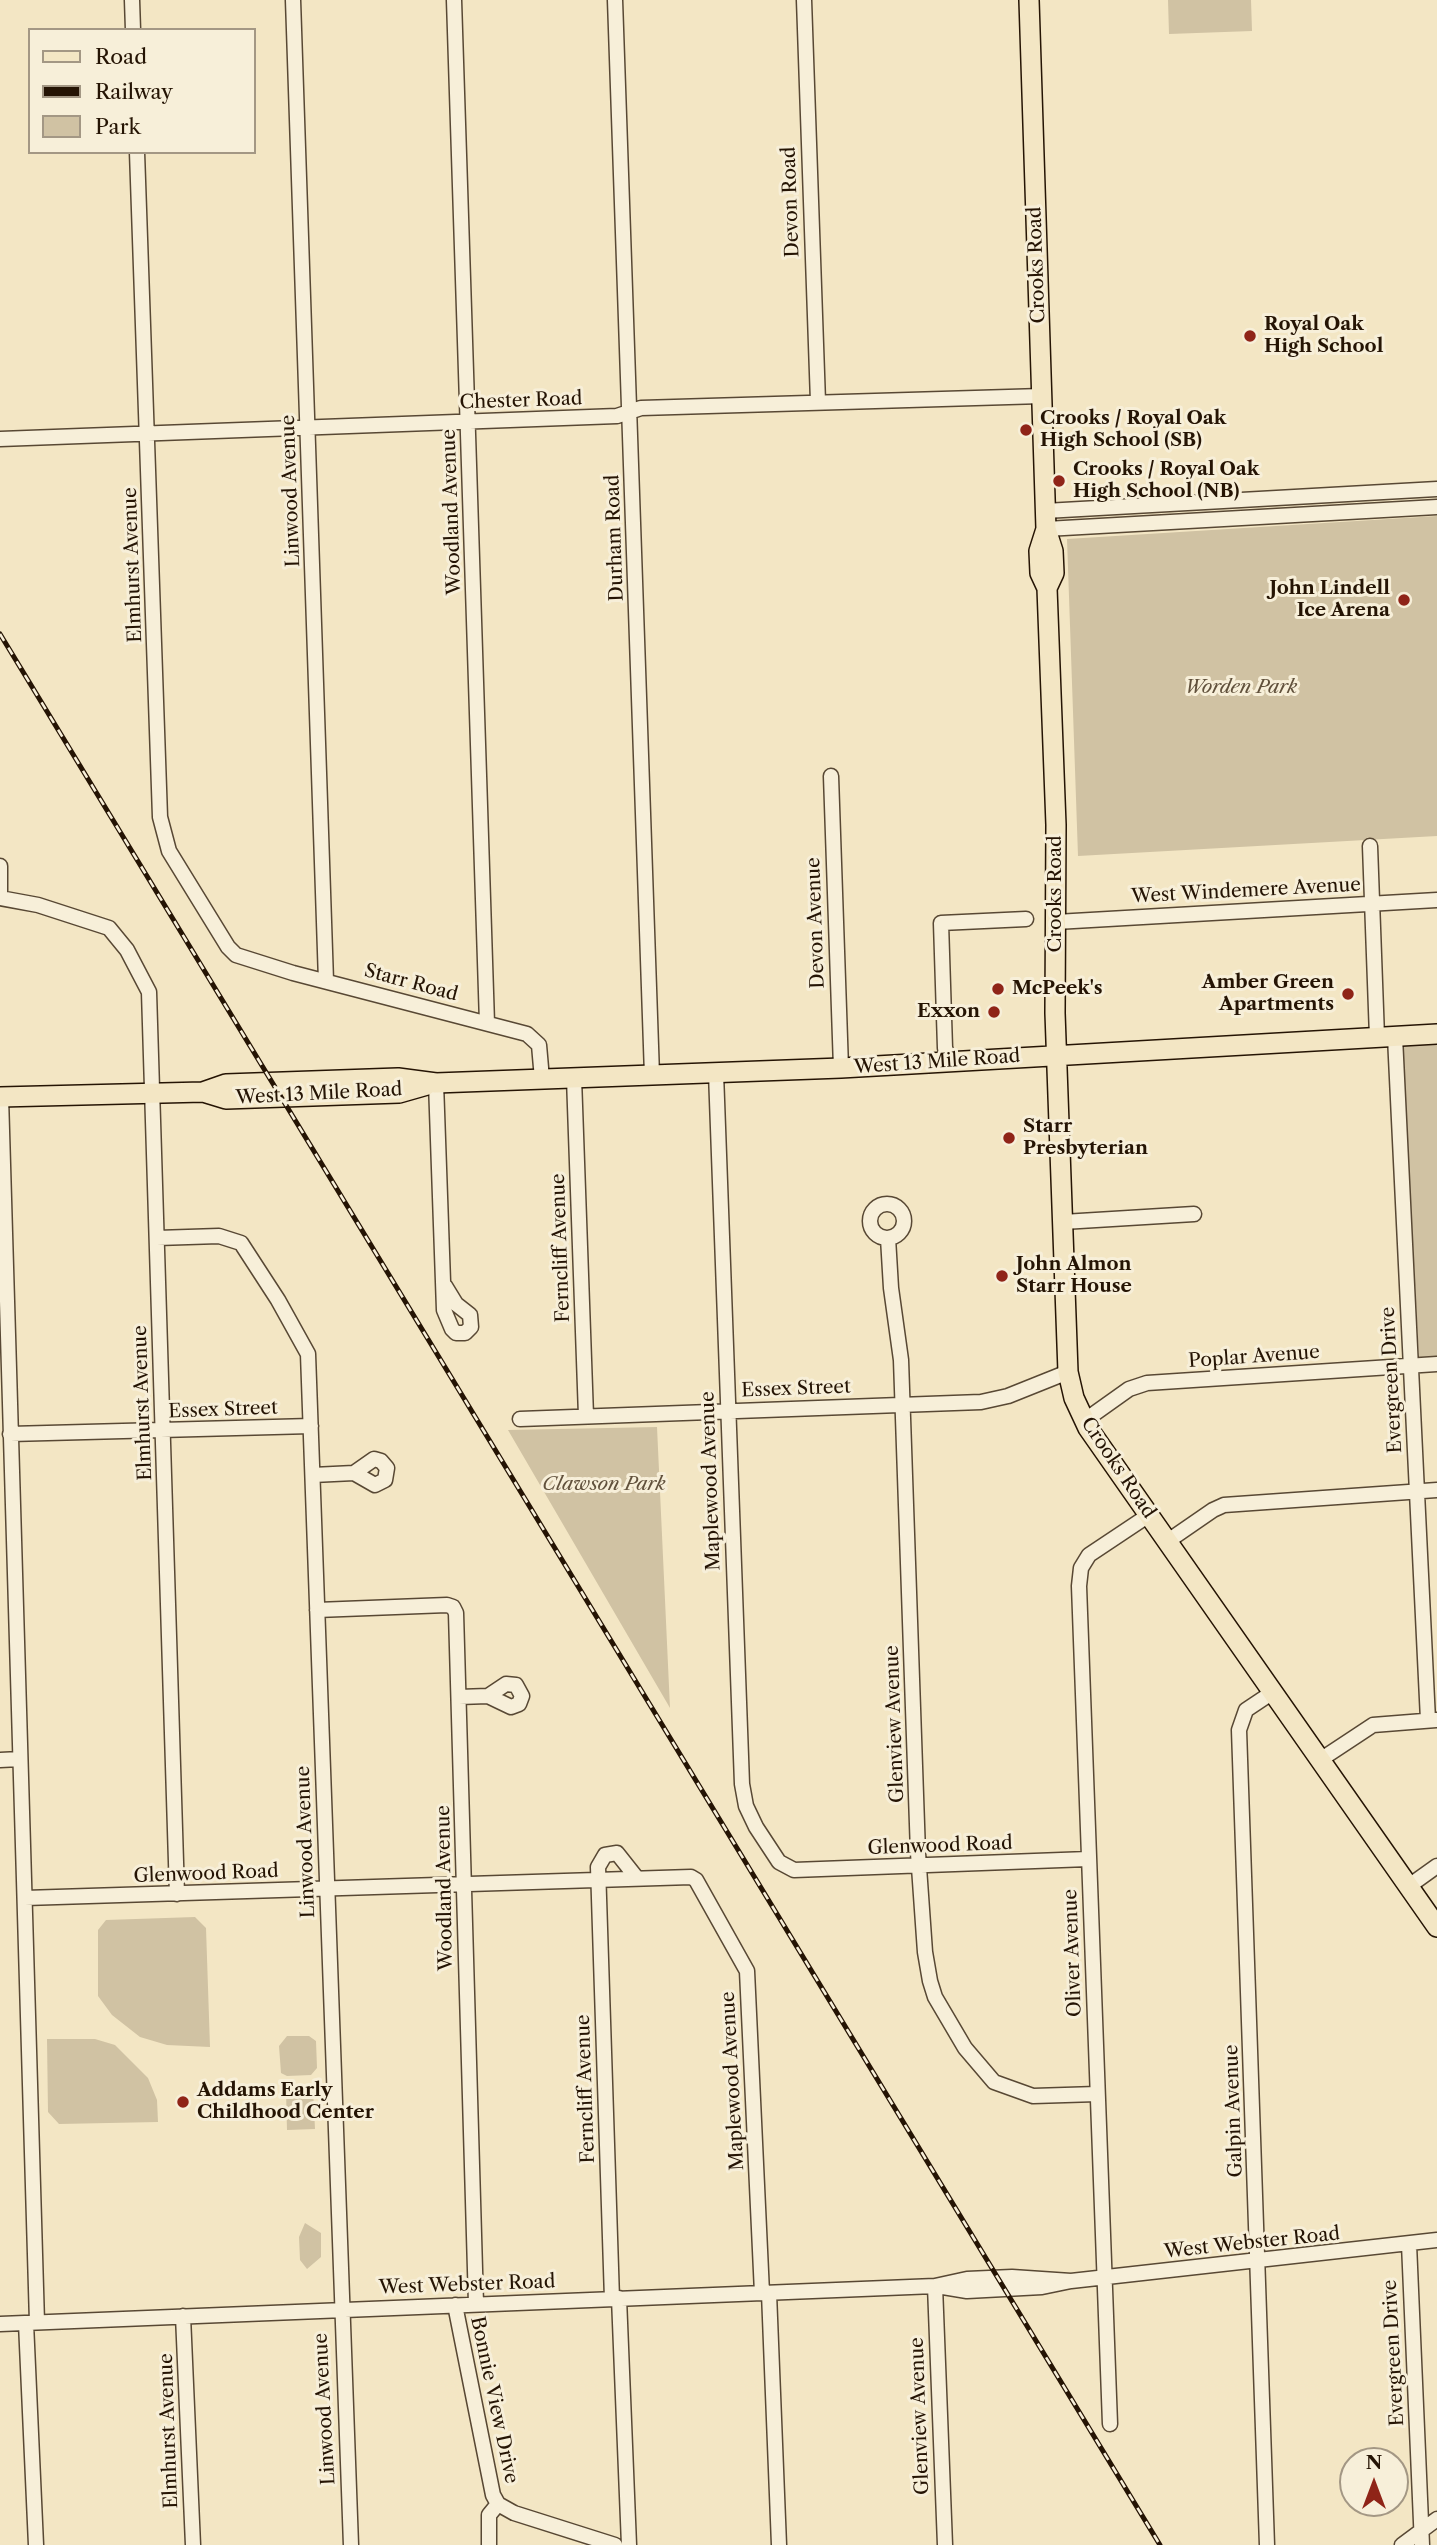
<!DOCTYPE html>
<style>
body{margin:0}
#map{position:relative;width:1437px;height:2545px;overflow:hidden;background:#f3e6c4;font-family:"Libre Caslon Text",serif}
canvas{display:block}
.legend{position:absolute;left:28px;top:28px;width:228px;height:126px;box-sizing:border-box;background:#f7efd9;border:2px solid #a39784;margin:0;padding:9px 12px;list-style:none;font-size:21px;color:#251404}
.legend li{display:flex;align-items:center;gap:14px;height:35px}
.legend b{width:35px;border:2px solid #a39784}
.north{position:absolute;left:1339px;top:2447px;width:70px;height:70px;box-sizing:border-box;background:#f7efd9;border:2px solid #a39784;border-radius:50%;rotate:0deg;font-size:19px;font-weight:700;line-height:28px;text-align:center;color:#251404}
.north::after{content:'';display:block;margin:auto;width:24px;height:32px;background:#8f2418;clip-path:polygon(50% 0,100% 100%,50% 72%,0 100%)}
</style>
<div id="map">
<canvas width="1437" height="2545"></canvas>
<ul class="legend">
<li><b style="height:9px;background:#f3e6c4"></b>Road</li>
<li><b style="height:9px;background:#251404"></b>Railway</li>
<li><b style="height:19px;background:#d0c2a3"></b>Park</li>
</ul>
<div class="north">N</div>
</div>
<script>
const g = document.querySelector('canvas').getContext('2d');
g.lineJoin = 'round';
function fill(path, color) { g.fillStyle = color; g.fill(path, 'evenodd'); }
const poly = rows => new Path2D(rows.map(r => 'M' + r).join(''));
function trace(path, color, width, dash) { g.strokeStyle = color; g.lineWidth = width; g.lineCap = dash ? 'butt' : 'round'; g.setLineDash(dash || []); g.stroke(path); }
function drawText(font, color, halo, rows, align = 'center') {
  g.font = font + ' "Libre Caslon Text",serif'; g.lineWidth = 6; g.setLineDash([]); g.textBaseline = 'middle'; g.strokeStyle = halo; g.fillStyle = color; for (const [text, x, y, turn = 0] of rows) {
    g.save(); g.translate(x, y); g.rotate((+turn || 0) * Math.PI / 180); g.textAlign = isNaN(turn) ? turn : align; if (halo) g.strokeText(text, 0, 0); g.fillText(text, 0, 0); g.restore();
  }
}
const green = poly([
 [1168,0,1251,0,1252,31,1169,34],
 [1437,516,1437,836,1078,856,1067,539],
 [1437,1044,1437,1357,1419,1358,1402,1046],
 [657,1427,670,1708,508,1430],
 [195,1917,206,1928,210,2047,167,2045,140,2037,112,2015,98,1996,98,1930,106,1920],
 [287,2036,309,2036,316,2041,317,2068,311,2075,287,2076,281,2073,279,2046],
 [47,2039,95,2039,115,2045,148,2078,157,2100,158,2122,59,2124,48,2112],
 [313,2090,315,2129,287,2130,286,2091],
 [305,2223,321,2233,321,2257,307,2269,300,2260,299,2237]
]);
const minor = poly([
 [132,0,133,30],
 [293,0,326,981],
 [454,0,487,1023],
 [615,0,652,1075],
 [804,0,818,402],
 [137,152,160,817,169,851,228,947,236,955,293,973,527,1034,539,1045,542,1079],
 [0,439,617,416,641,408,1042,396],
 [1045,511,1437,489],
 [1046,529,1437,507],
 [831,776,841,1068],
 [1370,846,1377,1037],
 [0,866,0,892],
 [0,898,38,905,109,928,127,950,149,992,177,1894],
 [1056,922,1437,900],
 [1395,1037,1428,1720],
 [951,1062,945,1048,941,923,1026,919],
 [716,1073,742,1784,746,1806,756,1827,779,1862,794,1870,1088,1859],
 [574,1078,586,1416],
 [436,1083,444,1310,452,1329,456,1333,465,1333,471,1327,470,1315,456,1304,445,1286],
 [1,1097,37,2322],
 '870 1221a17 17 0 1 1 34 0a17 17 0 1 1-34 0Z',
 [1063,1222,1194,1214],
 [157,1238,219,1236,241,1243,278,1300,308,1354,351,2545],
 [888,1238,891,1288,901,1360,918,1853,925,1952,930,1981,935,1997,965,2048,994,2082,1033,2096,1097,2094],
 [520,1419,981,1402,1008,1396,1068,1372],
 [1084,1421,1129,1389,1147,1383,1437,1364],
 [10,1434,311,1426],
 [313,1475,354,1473,375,1485,385,1480,387,1468,381,1461,374,1459,354,1473],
 [1168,1541,1213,1510,1224,1505,1437,1490],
 [317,1610,447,1605,453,1607,456,1613,476,2304],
 [459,1697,488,1696,511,1707,519,1704,522,1696,516,1685,506,1684,488,1696],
 [0,1760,20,1759],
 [1320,1760,1373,1725,1436,1720],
 [1409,1886,1437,1866],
 [25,1898,691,1877,696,1880,747,1971,762,2293],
 [1409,2244,1422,2545],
 [935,2286,945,2545],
 [943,2287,967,2291,1042,2287,1071,2281,1437,2240],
 [769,2293,779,2545],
 [619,2298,629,2545],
 [612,2299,598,1867,605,1855,617,1853,636,1877],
 [455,2305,493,2495,498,2504,514,2513,615,2545],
 [183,2316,193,2545],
 [26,2323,36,2545],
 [0,2324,935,2286,967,2279,1012,2277,1071,2281],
 [1110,2424,1079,1586,1081,1568,1089,1555,1149,1515],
 [489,2545,489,2515,498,2504],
 [1267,2545,1239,1730,1246,1710,1273,1692],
 [1402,2545,1437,2519]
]);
const major = poly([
 [1029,0,1046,529,1053,551,1054,573,1047,588,1056,825,1055,1013,1068,1372,1074,1398,1088,1428,1437,1927],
 [1046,529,1039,551,1040,573,1047,588],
 [203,1092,226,1084,398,1078,436,1083,841,1068,1437,1034],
 [0,1097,203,1092,226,1099,399,1093,427,1085]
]);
const rail = poly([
 [0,634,1160,2545]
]);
const markers = [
 [1250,336,7,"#8f2418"],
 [1026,430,7,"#8f2418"],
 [1059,481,7,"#8f2418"],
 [1404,600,7,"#8f2418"],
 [998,989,7,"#8f2418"],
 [1348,994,7,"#8f2418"],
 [994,1012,7,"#8f2418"],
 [1009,1138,7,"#8f2418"],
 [1002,1276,7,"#8f2418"],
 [183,2102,7,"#8f2418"]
];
const streetNames = [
 ["Devon Road",791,202,-92],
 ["Crooks Road",1037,265,-92],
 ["Chester Road",521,401,-2],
 ["Linwood Avenue",291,491,-92],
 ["Woodland Avenue",452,512,-92],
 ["Durham Road",615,538,-92],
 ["Elmhurst Avenue",133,565,-92],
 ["West Windemere Avenue",1246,891,-3],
 ["Crooks Road",1056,894,-90],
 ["Devon Avenue",816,923,-92],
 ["Starr Road",411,983,15],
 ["West 13 Mile Road",937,1062,-4],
 ["West 13 Mile Road",319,1094,-3],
 ["Ferncliff Avenue",561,1248,-92],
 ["Poplar Avenue",1254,1357,-4],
 ["Evergreen Drive",1392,1380,-93],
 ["Essex Street",796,1389,-2],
 ["Elmhurst Avenue",143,1403,-92],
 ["Essex Street",223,1410,-2],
 ["Crooks Road",1118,1468,56],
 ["Maplewood Avenue",711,1481,-92],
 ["Glenview Avenue",895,1724,-92],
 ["Linwood Avenue",306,1842,-92],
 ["Glenwood Road",940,1846,-2],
 ["Glenwood Road",206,1874,-2],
 ["Woodland Avenue",445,1888,-91],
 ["Oliver Avenue",1073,1953,-92],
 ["Maplewood Avenue",733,2081,-93],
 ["Ferncliff Avenue",586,2089,-92],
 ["Galpin Avenue",1234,2111,-92],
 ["West Webster Road",1252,2243,-6],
 ["West Webster Road",467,2285,-2],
 ["Evergreen Drive",1394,2353,-93],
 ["Bonnie View Drive",494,2400,78],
 ["Linwood Avenue",325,2409,-93],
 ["Glenview Avenue",920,2416,-92],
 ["Elmhurst Avenue",169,2431,-92]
];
const poiNames = [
 ["Royal Oak",1264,325],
 ["High School",1264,347],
 ["Crooks / Royal Oak",1040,419],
 ["High School (SB)",1040,441],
 ["Crooks / Royal Oak",1073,470],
 ["High School (NB)",1073,492],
 ["John Lindell",1390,589,"right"],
 ["Ice Arena",1390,611,"right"],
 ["Amber Green",1334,983,"right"],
 ["Apartments",1334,1005,"right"],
 ["McPeek's",1012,989],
 ["Exxon",980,1012,"right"],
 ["Starr",1023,1127],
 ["Presbyterian",1023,1149],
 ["John Almon",1016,1265],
 ["Starr House",1016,1287],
 ["Addams Early",197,2091],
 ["Childhood Center",197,2113]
];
const parkNames = [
 ["Worden Park",1241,688],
 ["Clawson Park",604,1485]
];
fill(green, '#d0c2a3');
trace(minor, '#584834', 17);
trace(major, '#251404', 22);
trace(minor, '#f7efd9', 14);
trace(major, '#f3e6c4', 19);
trace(rail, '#251404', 5);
trace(rail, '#f7efd9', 2.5, [8]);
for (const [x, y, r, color] of markers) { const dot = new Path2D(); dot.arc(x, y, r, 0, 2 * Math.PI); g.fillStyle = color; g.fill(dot); trace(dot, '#f7efd9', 2.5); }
drawText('19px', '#251404', '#f7efd9', streetNames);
drawText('bold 19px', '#251404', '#f7efd9', poiNames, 'left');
drawText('italic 19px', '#61513c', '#f7efd9', parkNames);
</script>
